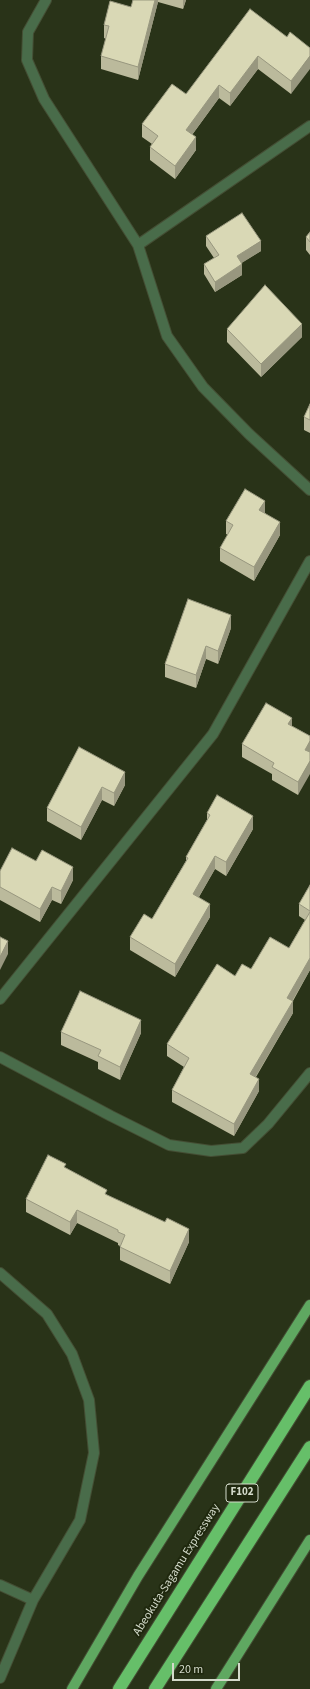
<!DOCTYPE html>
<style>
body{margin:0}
#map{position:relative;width:310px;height:1689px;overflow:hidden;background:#293318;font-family:"Source Sans 3",sans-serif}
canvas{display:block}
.scale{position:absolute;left:172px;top:1663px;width:68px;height:18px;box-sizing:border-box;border:2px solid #d3daca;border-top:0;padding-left:5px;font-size:12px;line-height:14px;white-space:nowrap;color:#d3daca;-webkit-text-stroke:3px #1f280e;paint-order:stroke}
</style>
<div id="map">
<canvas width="310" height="1689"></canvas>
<div class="scale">20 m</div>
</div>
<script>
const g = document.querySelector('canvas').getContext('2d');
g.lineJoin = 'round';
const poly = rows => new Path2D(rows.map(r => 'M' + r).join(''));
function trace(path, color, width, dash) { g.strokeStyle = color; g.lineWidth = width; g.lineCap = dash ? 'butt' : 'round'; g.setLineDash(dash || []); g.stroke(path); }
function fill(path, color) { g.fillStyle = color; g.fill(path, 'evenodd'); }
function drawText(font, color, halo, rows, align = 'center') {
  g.font = font + ' "Source Sans 3",sans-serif'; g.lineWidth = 4; g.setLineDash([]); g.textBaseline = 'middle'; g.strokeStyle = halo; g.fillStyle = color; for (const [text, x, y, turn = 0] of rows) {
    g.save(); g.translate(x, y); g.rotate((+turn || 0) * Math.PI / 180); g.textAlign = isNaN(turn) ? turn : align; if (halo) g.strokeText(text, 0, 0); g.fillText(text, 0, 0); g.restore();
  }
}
const street = poly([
 [46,0,28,32,27,60,44,99,138,245,167,336,203,387,249,434,310,490],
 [138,245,310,126],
 [0,999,213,734,310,561],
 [0,1057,111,1116,169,1145,211,1151,243,1148,268,1124,310,1073],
 [0,1273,47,1314,72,1354,89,1400,94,1453,80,1520,33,1600,0,1678],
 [0,1585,33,1600]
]);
const primary = poly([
 [72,1689,138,1576,310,1305],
 [216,1689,310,1540]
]);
const highway = poly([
 [119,1689,310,1386],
 [155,1689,310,1447]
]);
const wall = poly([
 [133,0,186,0,183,9,158,2,138,80,101,69,101,56,106,39,104,38,104,25,131,7],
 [287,37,310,48,291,94,258,69,230,106,219,98,192,135,196,150,175,179,150,160,150,147,152,144,142,137,142,124,186,94],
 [310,232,310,255,306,250,306,237],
 [206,236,261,251,241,263,242,275,215,292,204,274,204,264,214,258,206,246],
 [227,329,302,337,261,377,227,342],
 [310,404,310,433,304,430,304,417],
 [265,513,280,535,254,581,220,561,220,548,228,535,226,534,226,521],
 [231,628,218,664,206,659,196,688,165,677,165,664],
 [292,726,310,736,298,795,272,780,272,774,242,757,242,744],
 [79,747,125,785,114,806,102,800,81,840,47,821,47,808],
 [207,813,253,829,226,876,215,869,199,897,210,917,175,977,130,950,130,937,152,919,186,861,186,857,207,820],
 [36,861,73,880,61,904,52,900,40,922,0,900,0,871],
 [310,885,310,970,293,1001,293,1013,256,1077,259,1091,234,1136,172,1102,172,1090,184,1067,167,1056,167,1044,235,976,251,969,289,948,305,920,299,916,299,904],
 [61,1032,141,1033,120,1080,98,1069,98,1062,61,1045],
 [66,1168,107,1195,189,1242,170,1284,120,1260,120,1246,118,1245,118,1243,77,1223,70,1235,26,1212,26,1199]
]);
const shadedWall = poly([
 [155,0,158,0,158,2,138,80,138,67],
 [183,0,186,0,183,9],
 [258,56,258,69,230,106,230,93],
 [310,56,310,69,291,94,291,81],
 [219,85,219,98,186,143,186,130],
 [196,137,196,150,175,179,175,166],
 [261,241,261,251,237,266,237,256],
 [242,264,242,275,215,292,215,282],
 [302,324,302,337,261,377,261,364],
 [265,501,265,514,259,510],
 [280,522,280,535,254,581,254,567],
 [231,615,231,628,218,664,218,651],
 [206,646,206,659,196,688,196,675],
 [292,718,292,731,288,724],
 [310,741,310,754,305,750],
 [310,761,310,774,298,795,298,782],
 [125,772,125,785,114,806,114,793],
 [102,787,102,800,81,840,81,827],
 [253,816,253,829,226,876,226,862],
 [215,856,215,869,193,907,193,894],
 [73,867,73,880,61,904,61,891],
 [52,887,52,900,40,922,40,909],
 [210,904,210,917,175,977,175,964],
 [8,941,8,954,0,970,0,957],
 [310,958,310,970,287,1010,287,998],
 [293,1001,293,1013,250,1086,250,1074],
 [141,1020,141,1033,120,1080,120,1067],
 [259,1079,259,1091,234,1136,234,1124],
 [77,1210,77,1223,70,1235,70,1222],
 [189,1229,189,1242,170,1284,170,1271]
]);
const building = poly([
 [133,0,155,0,138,67,101,56,109,26,104,25,110,1,131,7,133,0],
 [250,9,287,37,290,32,310,48,310,56,291,81,258,56,230,93,219,85,186,130,196,137,175,166,150,147,158,136,142,124,172,84,186,94,250,9],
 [242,213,261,241,237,256,242,264,215,282,204,264,219,255,206,236,242,213],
 [310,232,310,242,306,237,310,232],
 [265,285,302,324,261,364,227,329,265,285],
 [310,404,310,420,304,417,310,404],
 [245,489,265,501,259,510,280,522,254,567,220,548,233,525,226,521,245,489],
 [188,599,231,615,218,651,206,646,196,675,165,664,188,599],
 [266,703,292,718,288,724,310,736,310,741,305,750,310,752,310,761,298,782,272,767,274,763,242,744,266,703],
 [79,747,125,772,114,793,102,787,81,827,47,808,79,747],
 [217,795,253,816,226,862,215,856,193,894,210,904,175,964,130,937,144,914,152,919,188,858,186,857,210,815,207,813,217,795],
 [12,848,36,861,42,850,73,867,61,891,52,887,40,909,0,887,0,871,12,848],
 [310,885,310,911,299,904,310,885],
 [310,912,310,958,287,998,293,1001,250,1074,259,1079,234,1124,172,1090,189,1058,167,1044,217,964,235,976,242,964,251,969,270,937,289,948,310,912],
 [0,937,8,941,0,957,0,937],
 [80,991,141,1020,120,1067,98,1056,101,1050,61,1032,80,991],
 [48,1155,66,1164,64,1167,107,1190,105,1194,165,1222,167,1218,189,1229,170,1271,120,1247,125,1235,118,1232,118,1230,77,1210,70,1222,26,1199,48,1155]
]);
const shields = [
 [242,1493,32]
];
const shieldNames = [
 ["F102",242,1493]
];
const streetNames = [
 ["Abeokuta-Sagamu Expressway",177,1570,-58]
];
trace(street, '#444e34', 12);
trace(primary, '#444e34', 12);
trace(highway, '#444e34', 14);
trace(street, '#496c4a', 10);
trace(primary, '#5fa861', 10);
trace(highway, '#66bf69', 12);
fill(wall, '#bbba9c');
fill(shadedWall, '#98977f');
fill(building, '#d9d8b5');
trace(building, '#98977f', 1);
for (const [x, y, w] of shields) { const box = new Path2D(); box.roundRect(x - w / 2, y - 9, w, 18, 3); g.fillStyle = '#1f280e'; g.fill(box); trace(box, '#d3daca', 1); }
drawText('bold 11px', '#d3daca', null, shieldNames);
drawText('12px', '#d3daca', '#1f280e', streetNames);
</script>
